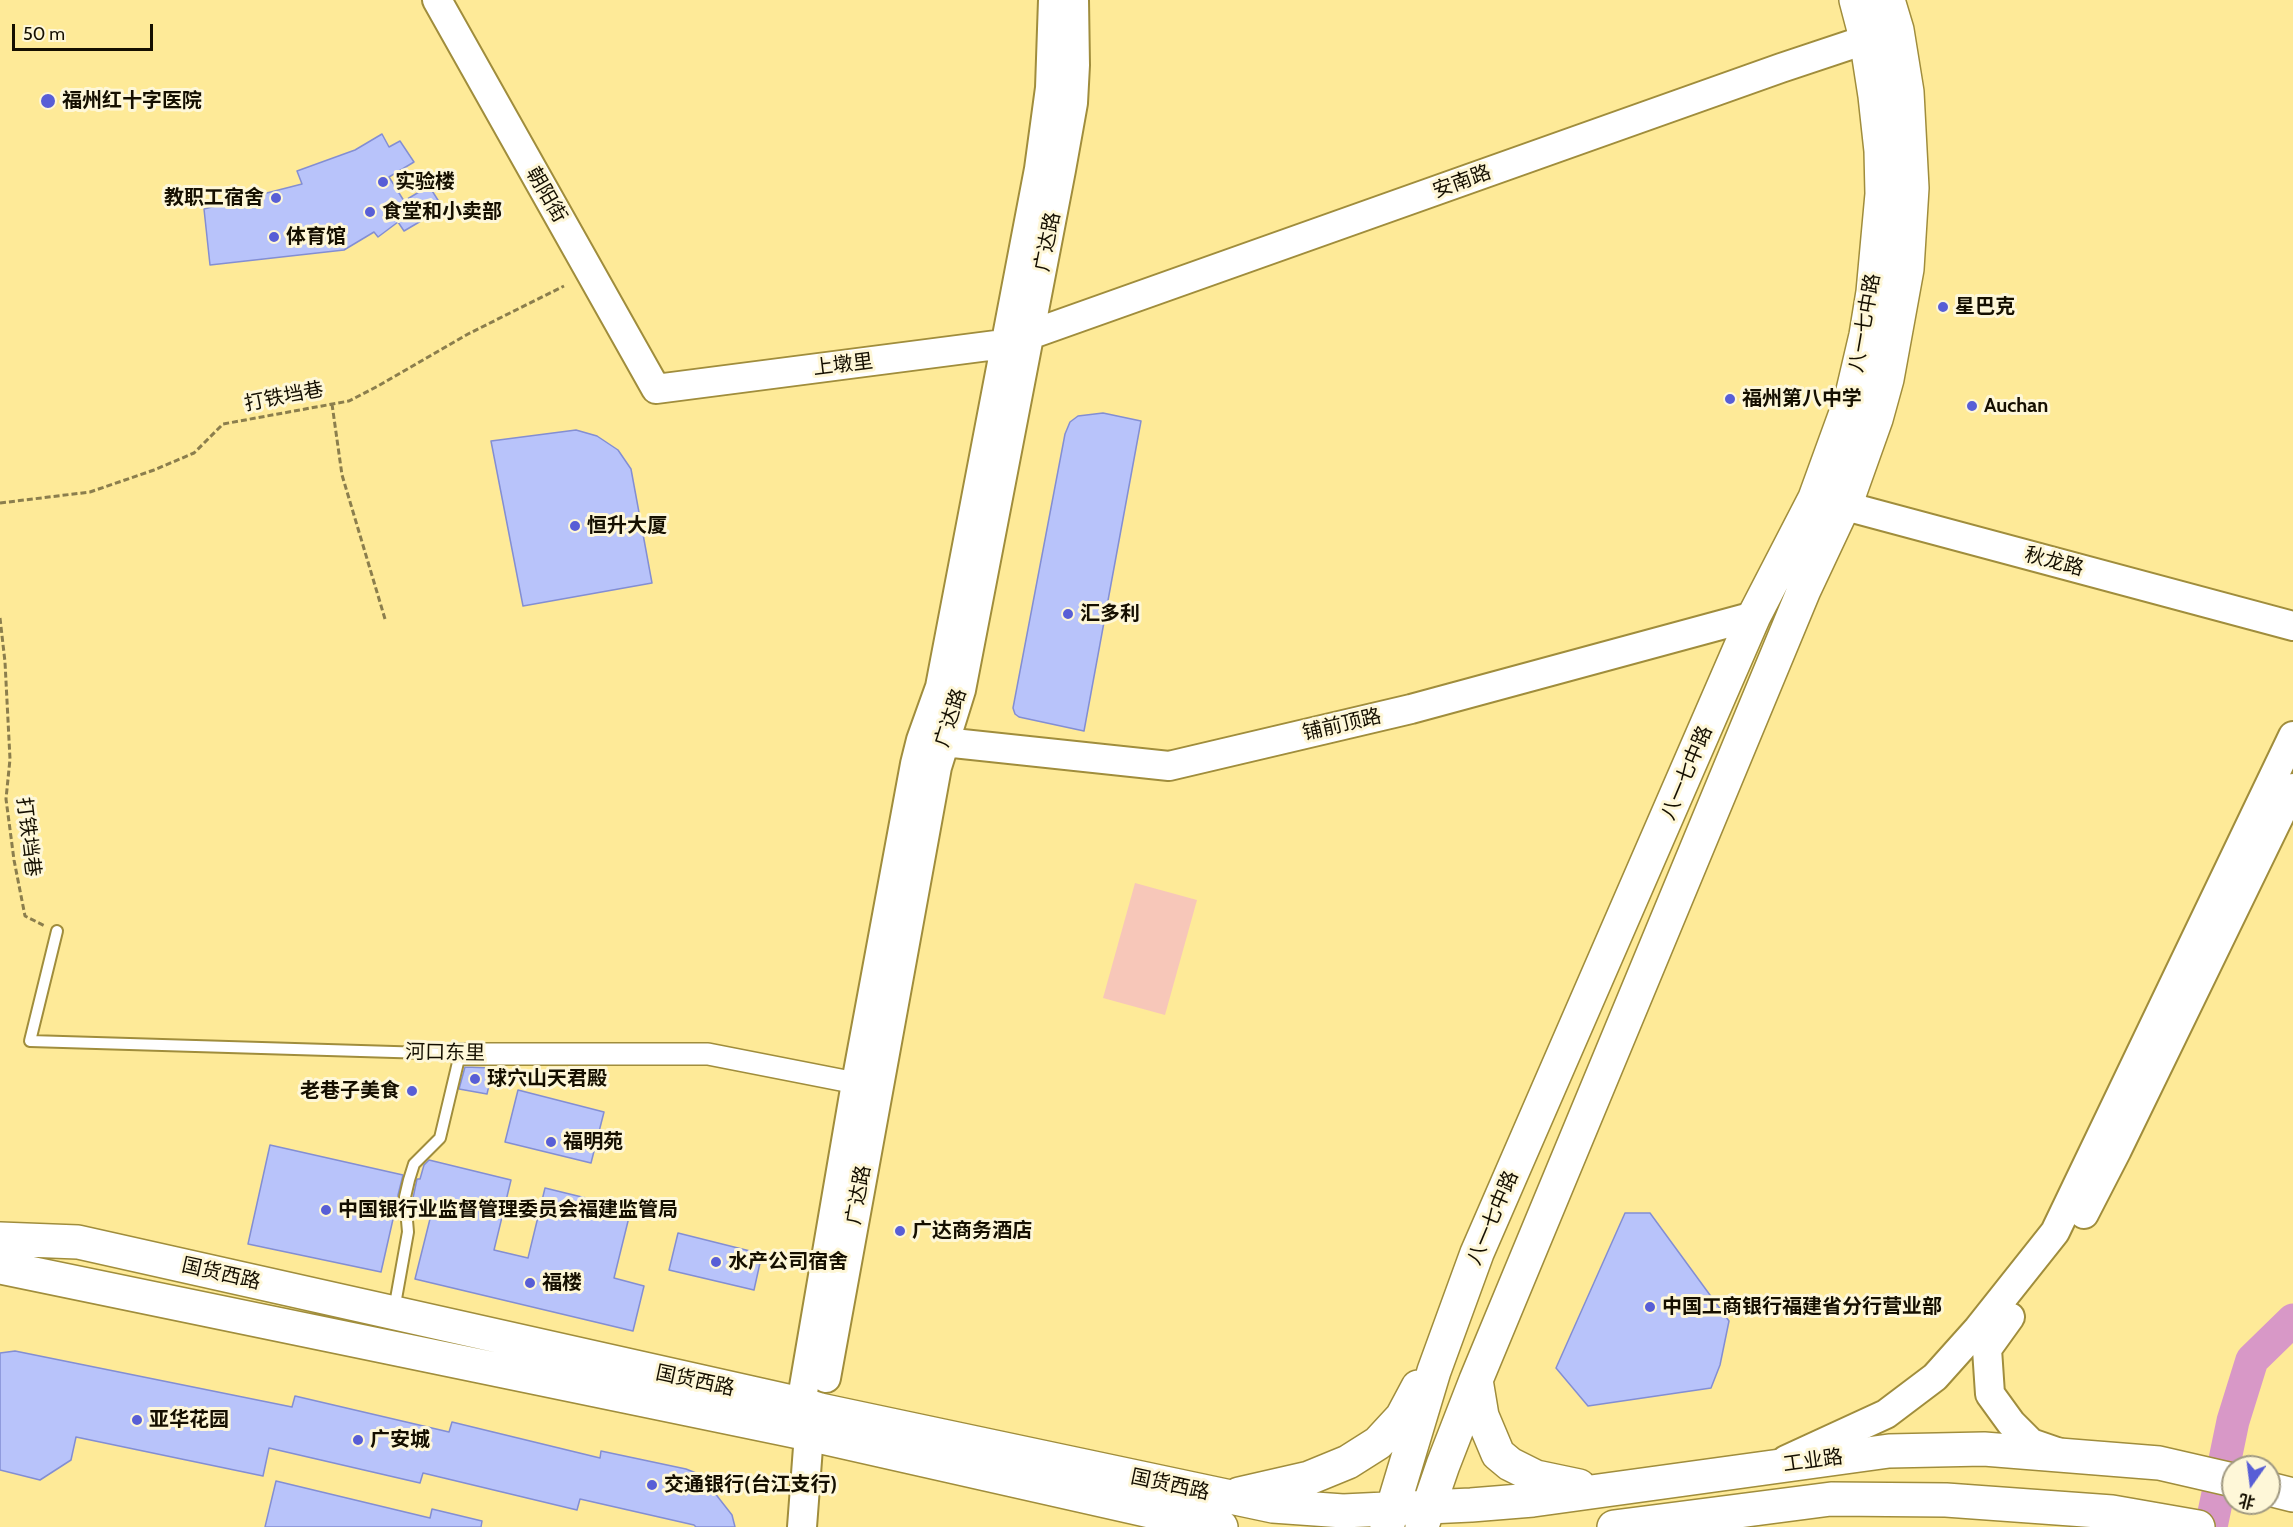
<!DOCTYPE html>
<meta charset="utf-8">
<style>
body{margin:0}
#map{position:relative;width:2293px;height:1527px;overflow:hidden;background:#feea98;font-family:Cabin,"Noto Sans SC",sans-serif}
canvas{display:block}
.north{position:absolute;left:2221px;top:1455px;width:60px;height:60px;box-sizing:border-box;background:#fef7d8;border:2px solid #a19a82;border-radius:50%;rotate:194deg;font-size:16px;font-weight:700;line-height:24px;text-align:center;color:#150f00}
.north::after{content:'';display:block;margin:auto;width:21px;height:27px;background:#585ed6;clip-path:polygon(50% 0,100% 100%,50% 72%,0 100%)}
.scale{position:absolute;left:12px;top:24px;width:141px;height:27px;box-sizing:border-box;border:3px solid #150f00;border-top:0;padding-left:8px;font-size:18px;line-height:21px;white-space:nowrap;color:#150f00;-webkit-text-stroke:4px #fef7d8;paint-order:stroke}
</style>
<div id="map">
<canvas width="2293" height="1527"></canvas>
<div class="north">北</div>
<div class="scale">50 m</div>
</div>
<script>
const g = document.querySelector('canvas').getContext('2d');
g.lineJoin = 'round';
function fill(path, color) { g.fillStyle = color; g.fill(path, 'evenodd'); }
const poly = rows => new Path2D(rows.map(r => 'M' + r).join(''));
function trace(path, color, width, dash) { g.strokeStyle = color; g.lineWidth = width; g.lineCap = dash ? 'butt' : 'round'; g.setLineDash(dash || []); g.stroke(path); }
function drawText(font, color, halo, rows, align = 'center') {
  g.font = font + ' Cabin,"Noto Sans SC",sans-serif'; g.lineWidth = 6; g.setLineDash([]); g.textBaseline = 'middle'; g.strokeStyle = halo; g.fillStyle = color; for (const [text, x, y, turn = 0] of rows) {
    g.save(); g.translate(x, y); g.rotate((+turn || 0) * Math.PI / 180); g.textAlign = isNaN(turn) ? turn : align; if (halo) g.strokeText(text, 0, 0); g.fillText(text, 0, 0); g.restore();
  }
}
const green = poly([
 [1135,883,1197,900,1165,1015,1103,998]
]);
const river = poly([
 [2211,1527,2233,1421,2252,1360,2293,1320]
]);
const building = poly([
 [382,134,389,147,400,141,414,162,389,177,404,201,429,186,443,208,404,231,398,222,378,237,374,232,344,250,210,265,204,209,302,184,297,171,355,150,382,134],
 [1103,413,1141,421,1084,731,1019,717,1015,714,1013,708,1065,434,1070,422,1078,416,1103,413],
 [576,430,597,436,618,450,631,469,652,583,523,606,491,441,576,430],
 [465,1067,493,1068,487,1094,459,1089,465,1067],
 [518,1090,604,1112,591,1163,505,1142,518,1090],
 [270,1145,403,1175,398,1195,398,1207,396,1206,381,1272,248,1244,270,1145],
 [429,1160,511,1180,494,1250,528,1258,545,1188,631,1209,614,1278,644,1286,633,1331,415,1279,431,1215,414,1210,413,1198,417,1179,420,1179,424,1165,429,1160],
 [1625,1213,1650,1213,1729,1321,1720,1365,1711,1388,1588,1406,1556,1368,1625,1213],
 [678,1233,762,1254,754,1290,669,1270,678,1233],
 [15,1351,292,1407,295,1396,449,1432,452,1422,600,1458,601,1451,686,1469,706,1477,714,1492,732,1515,735,1527,696,1527,694,1525,580,1499,577,1510,423,1473,420,1483,269,1448,263,1476,76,1437,71,1460,40,1480,0,1470,0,1353,15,1351],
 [276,1481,430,1518,432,1509,482,1521,481,1527,265,1527,276,1481]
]);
const path = poly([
 [332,404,342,475,385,619],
 [0,503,90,492,154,470,194,453,223,424,349,401,378,386,468,334,564,286],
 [0,618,5,662,10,759,6,799,14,860,25,916,45,926]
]);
const lane = poly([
 [57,931,30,1041,460,1054,440,1138,414,1164,409,1180,405,1197,408,1232,394,1310]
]);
const street = poly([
 [460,1054,708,1054,856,1083]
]);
const secondary = poly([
 [437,0,656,389,1004,344,1781,68,1886,33],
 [1823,500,2293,626],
 [925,740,1169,766,1411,709,1754,616],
 [2084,1214,2117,1150,2293,788],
 [2010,1317,1987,1349,1990,1394,2011,1423,2031,1443,2057,1452],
 [826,1378,937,767,961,690,1061,170,1073,103,1075,65,1074,0],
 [1786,1460,1886,1414,1935,1377,1978,1329,2055,1232,2293,736],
 [802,1527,809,1434,801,1404,856,1083,915,764,921,740,940,687,1039,169,1050,88,1053,0]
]);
const primary = poly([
 [0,1239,78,1242,801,1404,820,1410,1273,1506,1343,1511,1471,1505,1533,1500,1889,1451,1984,1449,2159,1463,2233,1480],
 [0,1267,809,1434,1221,1527],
 [1476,1380,1482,1416,1498,1454,1510,1464,1536,1477,1579,1486],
 [2269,1489,2293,1495],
 [1239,1494,1309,1478,1348,1462,1378,1443,1402,1417,1418,1387],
 [1422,1526,1443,1465,1476,1380,1804,590,1850,492,1876,419,1887,379,1907,269,1912,188,1907,92,1897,30,1888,0],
 [1387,1527,1434,1371,1477,1253,1754,616,1815,498,1851,399,1866,335,1873,292,1882,194,1881,151,1875,96,1866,38,1856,0],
 [1614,1527,1831,1499,1946,1500,2112,1512,2198,1527]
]);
const markers = [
 [48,101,8,"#585ed6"],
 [383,182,6,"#585ed6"],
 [276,198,6,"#585ed6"],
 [370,212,6,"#585ed6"],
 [274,237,6,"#585ed6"],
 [1943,307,6,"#585ed6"],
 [1730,399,6,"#585ed6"],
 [1972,406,6,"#585ed6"],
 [575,526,6,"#585ed6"],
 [1068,614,6,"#585ed6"],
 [475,1079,6,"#585ed6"],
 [412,1091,6,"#585ed6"],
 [551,1142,6,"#585ed6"],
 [326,1210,6,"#585ed6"],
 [900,1231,6,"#585ed6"],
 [716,1262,6,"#585ed6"],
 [530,1283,6,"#585ed6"],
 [1650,1307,6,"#585ed6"],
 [137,1420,6,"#585ed6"],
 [358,1440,6,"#585ed6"],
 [652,1485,6,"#585ed6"]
];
const poiNames = [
 ["福州红十字医院",62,101],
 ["实验楼",395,182],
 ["教职工宿舍",264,198,"right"],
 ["食堂和小卖部",382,212],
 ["体育馆",286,237],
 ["星巴克",1955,307],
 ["福州第八中学",1742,399],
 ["Auchan",1984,406],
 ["恒升大厦",587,526],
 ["汇多利",1080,614],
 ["球穴山天君殿",487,1079],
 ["老巷子美食",400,1091,"right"],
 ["福明苑",563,1142],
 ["中国银行业监督管理委员会福建监管局",338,1210],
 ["广达商务酒店",912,1231],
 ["水产公司宿舍",728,1262],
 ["福楼",542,1283],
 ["中国工商银行福建省分行营业部",1662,1307],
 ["亚华花园",149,1420],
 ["广安城",370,1440],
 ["交通银行(台江支行)",664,1485]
];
const streetNames = [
 ["安南路",1462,182,-20],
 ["朝阳街",546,195,60],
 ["广达路",1048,242,-79],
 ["八一七中路",1865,323,-80],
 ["上墩里",843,365,-7],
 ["打铁垱巷",284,397,-11],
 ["秋龙路",2054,562,15],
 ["广达路",951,718,-72],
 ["铺前顶路",1342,725,-13],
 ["八一七中路",1687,773,-67],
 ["打铁垱巷",28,837,83],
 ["河口东里",445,1053,1],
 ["广达路",859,1195,-80],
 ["八一七中路",1493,1218,-67],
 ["国货西路",221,1274,13],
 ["国货西路",695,1381,12],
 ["工业路",1813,1461,-8],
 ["国货西路",1170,1485,12]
];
fill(green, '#f7c7b9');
trace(river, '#d898c7', 33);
fill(building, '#b8c3fa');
trace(building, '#838ed3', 1.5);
trace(lane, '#a08d3c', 14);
trace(street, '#a08d3c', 24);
trace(secondary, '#a08d3c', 32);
trace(primary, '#a08d3c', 36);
trace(path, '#8b7e4d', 3, [6, 3]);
trace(lane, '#fff', 10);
trace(street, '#fff', 21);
trace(secondary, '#fff', 28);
trace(primary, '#fff', 33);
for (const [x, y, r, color] of markers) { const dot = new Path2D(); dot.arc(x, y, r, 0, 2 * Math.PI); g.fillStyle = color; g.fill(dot); trace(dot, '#fef7d8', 2); }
drawText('bold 20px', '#150f00', '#fef7d8', poiNames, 'left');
drawText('20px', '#150f00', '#fef7d8', streetNames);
</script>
